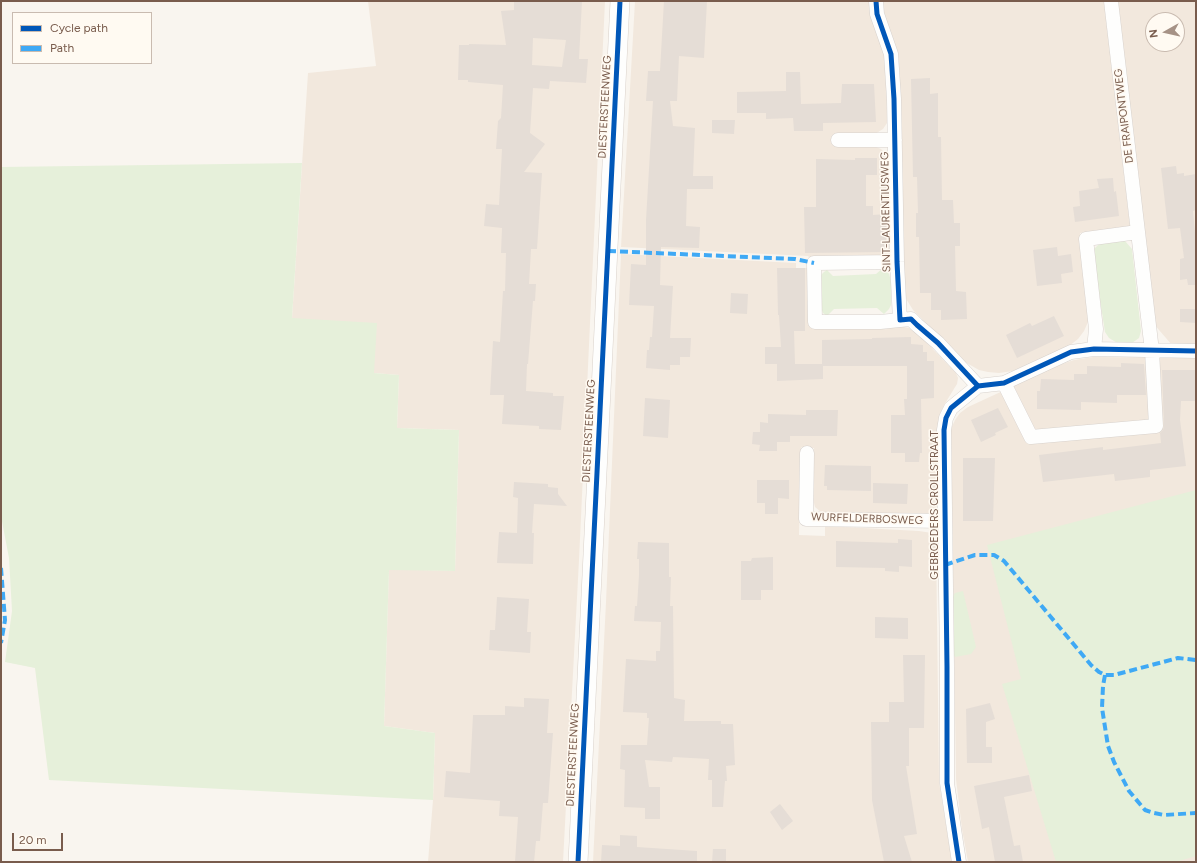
<!DOCTYPE html>
<style>
body{margin:0}
#map{position:relative;width:1197px;height:863px;overflow:hidden;background:#f9f5ef;font-family:Figtree,sans-serif}
canvas{display:block}
.frame{position:absolute;inset:0;border:2px solid #795c4d;pointer-events:none}
.legend{position:absolute;left:12px;top:12px;width:140px;height:52px;box-sizing:border-box;background:#fffaf2;border:1px solid #c9bbb0;margin:0;padding:5px 7px;list-style:none;font-size:12px;color:#795c4d}
.legend li{display:flex;align-items:center;gap:8px;height:20px}
.legend b{width:20px;border:1px solid #c9bbb0}
.north{position:absolute;left:1145px;top:12px;width:40px;height:40px;box-sizing:border-box;background:#fffaf2;border:1px solid #c9bbb0;border-radius:50%;rotate:262deg;font-size:11px;font-weight:700;line-height:16px;text-align:center;color:#795c4d}
.north::after{content:'';display:block;margin:auto;width:14px;height:18px;background:#a69286;clip-path:polygon(50% 0,100% 100%,50% 72%,0 100%)}
.scale{position:absolute;left:12px;top:833px;width:51px;height:18px;box-sizing:border-box;border:2px solid #795c4d;border-top:0;padding-left:5px;font-size:12px;line-height:14px;white-space:nowrap;color:#795c4d;-webkit-text-stroke:3px #fffaf2;paint-order:stroke}
</style>
<div id="map">
<canvas width="1197" height="863"></canvas>
<div class="frame"></div>
<ul class="legend">
<li><b style="height:5px;background:#0057b8"></b>Cycle path</li>
<li><b style="height:5px;background:#3fa9f5"></b>Path</li>
</ul>
<div class="north">N</div>
<div class="scale">20 m</div>
</div>
<script>
const g = document.querySelector('canvas').getContext('2d');
g.lineJoin = 'round';
function fill(path, color) { g.fillStyle = color; g.fill(path, 'evenodd'); }
const poly = rows => new Path2D(rows.map(r => 'M' + r).join(''));
function trace(path, color, width, dash) { g.strokeStyle = color; g.lineWidth = width; g.lineCap = dash ? 'butt' : 'round'; g.setLineDash(dash || []); g.stroke(path); }
function drawText(font, color, halo, rows, align = 'center') {
  g.font = font + ' Figtree,sans-serif'; g.lineWidth = 3; g.setLineDash([]); g.textBaseline = 'middle'; g.strokeStyle = halo; g.fillStyle = color; for (const [text, x, y, turn = 0] of rows) {
    g.save(); g.translate(x, y); g.rotate((+turn || 0) * Math.PI / 180); g.textAlign = isNaN(turn) ? turn : align; if (halo) g.strokeText(text, 0, 0); g.fillText(text, 0, 0); g.restore();
  }
}
const residential = poly([
 [368,1,605,1,579,560,563,862,428,862,433,800,435,733,384,726,389,569,455,571,459,430,397,428,399,375,374,373,292,318,308,73,376,66],
 [635,1,870,1,886,58,887,123,883,129,875,134,835,135,835,147,876,147,881,149,887,155,888,161,890,256,809,257,808,256,621,247],
 [882,1,1104,1,1130,226,1080,233,1090,308,1088,322,1084,331,1078,339,1069,346,1013,371,999,373,988,372,979,370,965,362,913,310,905,297,904,293,899,61,894,42,884,16],
 [1117,1,1196,1,1196,345,1172,345,1153,323],
 [1153,20,1177,20,1177,44,1153,44],
 [621,254,796,263,796,268,809,268,810,328,904,327,909,328,916,332,956,373,958,378,957,384,944,405,939,417,938,504,934,511,929,514,821,512,815,507,813,499,814,448,801,447,799,535,825,536,825,526,919,531,932,533,936,539,939,782,952,862,593,862,606,602],
 [1093,357,1196,358,1196,862,968,862,962,829,956,779,951,429,955,420,960,413,968,407,1059,365,1074,360]
]);
const green = poly([
 [302,163,292,318,377,323,374,373,399,375,397,428,459,430,455,571,389,570,384,726,435,733,433,800,49,780,35,668,5,662,12,611,9,558,1,516,1,167],
 [1125,241,1132,249,1141,331,1139,338,1132,343,1119,344,1109,338,1105,332,1093,255,1094,249,1101,242],
 [883,268,889,273,891,282,891,305,889,309,884,314,877,308,834,309,827,316,823,313,821,308,820,276,824,272,827,270,833,276,876,274],
 [1196,490,1196,856,1176,862,1056,862,1002,684,1021,679,987,545],
 [963,591,976,647,971,654,955,657,952,652,951,600,955,593]
]);
const building = poly([
 [514,1,582,1,579,59,588,59,586,83,550,81,549,89,533,88,530,133,545,144,524,172,542,173,537,249,531,249,529,284,536,284,535,301,533,301,528,364,527,364,526,391,553,393,553,396,564,396,561,430,539,429,539,426,502,424,504,395,490,395,493,341,500,342,503,291,505,291,506,253,501,253,502,228,484,226,486,204,499,205,502,149,496,149,498,121,501,118,503,85,468,82,468,80,458,80,459,45,469,45,469,44,506,45,501,11,514,10],
 [533,38,566,40,562,67,532,65],
 [664,1,707,1,704,58,679,56,677,101,670,101,673,126,695,128,693,176,713,176,713,189,687,189,686,226,700,227,699,248,661,247,660,285,673,286,670,338,691,338,690,357,680,357,680,365,670,365,670,370,646,368,647,350,649,350,650,337,652,337,654,306,629,305,631,264,646,265,646,220,653,101,646,101,648,71,660,71],
 [786,72,800,72,801,104,841,103,842,84,874,84,876,122,823,123,823,131,794,131,793,118,766,119,766,113,737,113,737,92,786,91],
 [930,78,930,94,938,93,938,137,941,137,942,200,953,200,954,223,960,223,960,246,955,246,956,291,966,292,967,319,941,320,941,310,931,310,931,293,920,293,919,237,916,237,916,213,918,213,917,177,913,177,911,79],
 [712,120,735,120,734,134,712,133],
 [855,158,877,158,877,175,866,175,866,206,873,206,873,215,886,214,886,252,805,253,804,207,816,207,816,159,855,160],
 [1176,166,1177,174,1184,173,1184,176,1196,174,1196,210,1193,211,1196,243,1196,285,1188,285,1187,279,1180,280,1180,259,1184,258,1180,228,1168,229,1161,168],
 [1113,178,1114,192,1116,191,1119,216,1075,222,1073,207,1080,206,1079,191,1099,188,1097,179],
 [1057,247,1058,256,1071,254,1073,272,1061,274,1062,283,1037,286,1033,250],
 [777,268,805,268,805,331,794,331,795,364,822,364,822,340,872,339,872,338,911,337,911,344,923,345,923,352,927,352,927,361,934,361,934,398,921,399,922,453,920,453,919,462,905,462,905,453,891,453,891,415,905,415,904,399,907,399,907,366,823,366,823,379,777,381,777,364,765,364,765,347,781,347,779,315,778,315],
 [731,293,748,294,747,314,730,313],
 [1180,309,1196,309,1196,323,1180,322],
 [1054,316,1064,336,1017,358,1006,335,1030,323,1032,326],
 [1121,363,1144,364,1146,395,1117,395,1117,403,1081,402,1081,410,1037,409,1037,391,1040,391,1041,379,1074,380,1074,374,1087,374,1087,366,1121,367],
 [1162,370,1196,370,1196,401,1181,401,1180,420,1186,466,1150,470,1150,477,1115,481,1114,474,1043,482,1039,455,1103,447,1103,450,1161,443,1160,433,1163,430,1164,426],
 [645,398,670,400,668,438,643,436],
 [998,408,1008,427,995,433,996,435,981,442,971,420],
 [806,410,838,410,837,436,790,436,790,442,777,442,777,451,759,451,760,445,752,444,753,432,760,432,760,422,768,423,768,414,806,415],
 [963,458,995,458,993,521,963,521],
 [825,465,871,466,871,491,827,490,827,486,824,486],
 [757,480,789,480,789,499,778,498,778,514,765,514,765,503,757,503],
 [514,482,548,484,548,487,558,488,558,494,567,506,534,504,532,533,534,533,533,564,497,563,499,532,517,533,518,498,513,497],
 [873,483,908,484,907,504,873,503],
 [898,539,912,540,912,567,899,566,899,572,885,571,885,568,836,567,836,541,898,543],
 [638,542,669,543,669,577,671,577,670,606,673,606,674,698,685,700,684,721,721,721,721,724,733,724,735,765,726,766,727,781,725,781,723,807,712,807,712,780,708,780,709,759,673,757,672,762,645,760,649,787,660,787,660,819,645,819,645,808,624,807,625,770,620,769,621,745,647,745,649,718,647,718,647,713,623,712,626,659,656,661,656,651,660,651,661,622,634,621,635,606,637,606,639,575,639,559,637,559],
 [773,557,773,590,761,590,761,600,741,600,741,561,751,561,752,558],
 [497,597,529,599,527,632,531,632,530,653,489,650,490,630,495,630],
 [875,617,908,618,908,639,875,638],
 [903,655,925,655,924,728,909,728,909,766,906,766,917,834,904,836,912,862,884,862,872,800,871,722,889,722,889,702,904,702],
 [524,698,549,699,547,733,553,733,548,803,543,803,540,841,536,841,534,862,515,862,518,817,499,816,500,801,444,797,446,771,470,773,473,715,505,715,505,706,524,707],
 [990,703,995,719,986,722,986,747,992,747,992,763,967,763,966,709],
 [1029,775,1032,791,1004,797,1014,846,1020,845,1023,862,995,862,989,827,982,829,974,786],
 [780,804,793,821,782,830,770,812],
 [620,835,637,836,637,847,697,851,697,862,601,862,602,845,620,846],
 [713,849,726,849,726,862,712,862]
]);
const street = poly([
 [876,1,877,14,891,54,894,99,897,262,900,320,911,319,917,325,938,343,978,386],
 [1111,1,1138,232],
 [838,140,895,140],
 [897,262,814,263,815,322,880,322,900,320],
 [1004,383,1031,437,1156,426,1152,351,1138,232,1086,239,1096,329,1094,349],
 [807,453,806,519,944,521],
 [959,862,947,783,947,667,944,430,946,418,951,408,978,386,1004,383,1071,352,1094,349,1196,351]
]);
const secondary = poly([
 [578,862,620,1]
]);
const quiet = poly([
 [608,251,795,259,814,263],
 [945,565,975,555,994,555,1004,561,1091,665,1099,672,1105,675,1114,675,1178,658,1196,660],
 [1,568,5,620,1,643],
 [1105,675,1103,686,1102,708,1108,746,1114,762,1129,791,1145,810,1154,813,1164,815,1196,813]
]);
const cycleway = poly([
 [876,1,877,14,891,54,894,99,897,262,900,320,911,319,917,325,938,343,978,386],
 [578,862,620,1],
 [959,862,947,783,947,667,944,430,946,418,951,408,978,386,1004,383,1071,352,1094,349,1196,351]
]);
const streetNames = [
 ["DIESTERSTEENWEG",605,107,-87],
 ["DE FRAIPONTWEG",1124,116,-97],
 ["SINT-LAURENTIUSWEG",886,212,-91],
 ["DIESTERSTEENWEG",589,431,-87],
 ["GEBROEDERS CROLLSTRAAT",935,505,-90],
 ["WURFELDERBOSWEG",867,519,2],
 ["DIESTERSTEENWEG",573,755,-87]
];
fill(residential, '#f2e8dd');
fill(green, '#e6f0da');
fill(building, '#e5ddd6');
trace(street, '#d8d2cd', 15);
trace(secondary, '#d9d1ca', 20);
trace(street, '#fefefd', 14);
trace(secondary, '#fefefd', 19);
trace(quiet, '#3fa9f5', 4, [8, 4]);
trace(cycleway, '#0057b8', 5);
drawText('11px', '#795c4d', '#fffaf2', streetNames);
</script>
